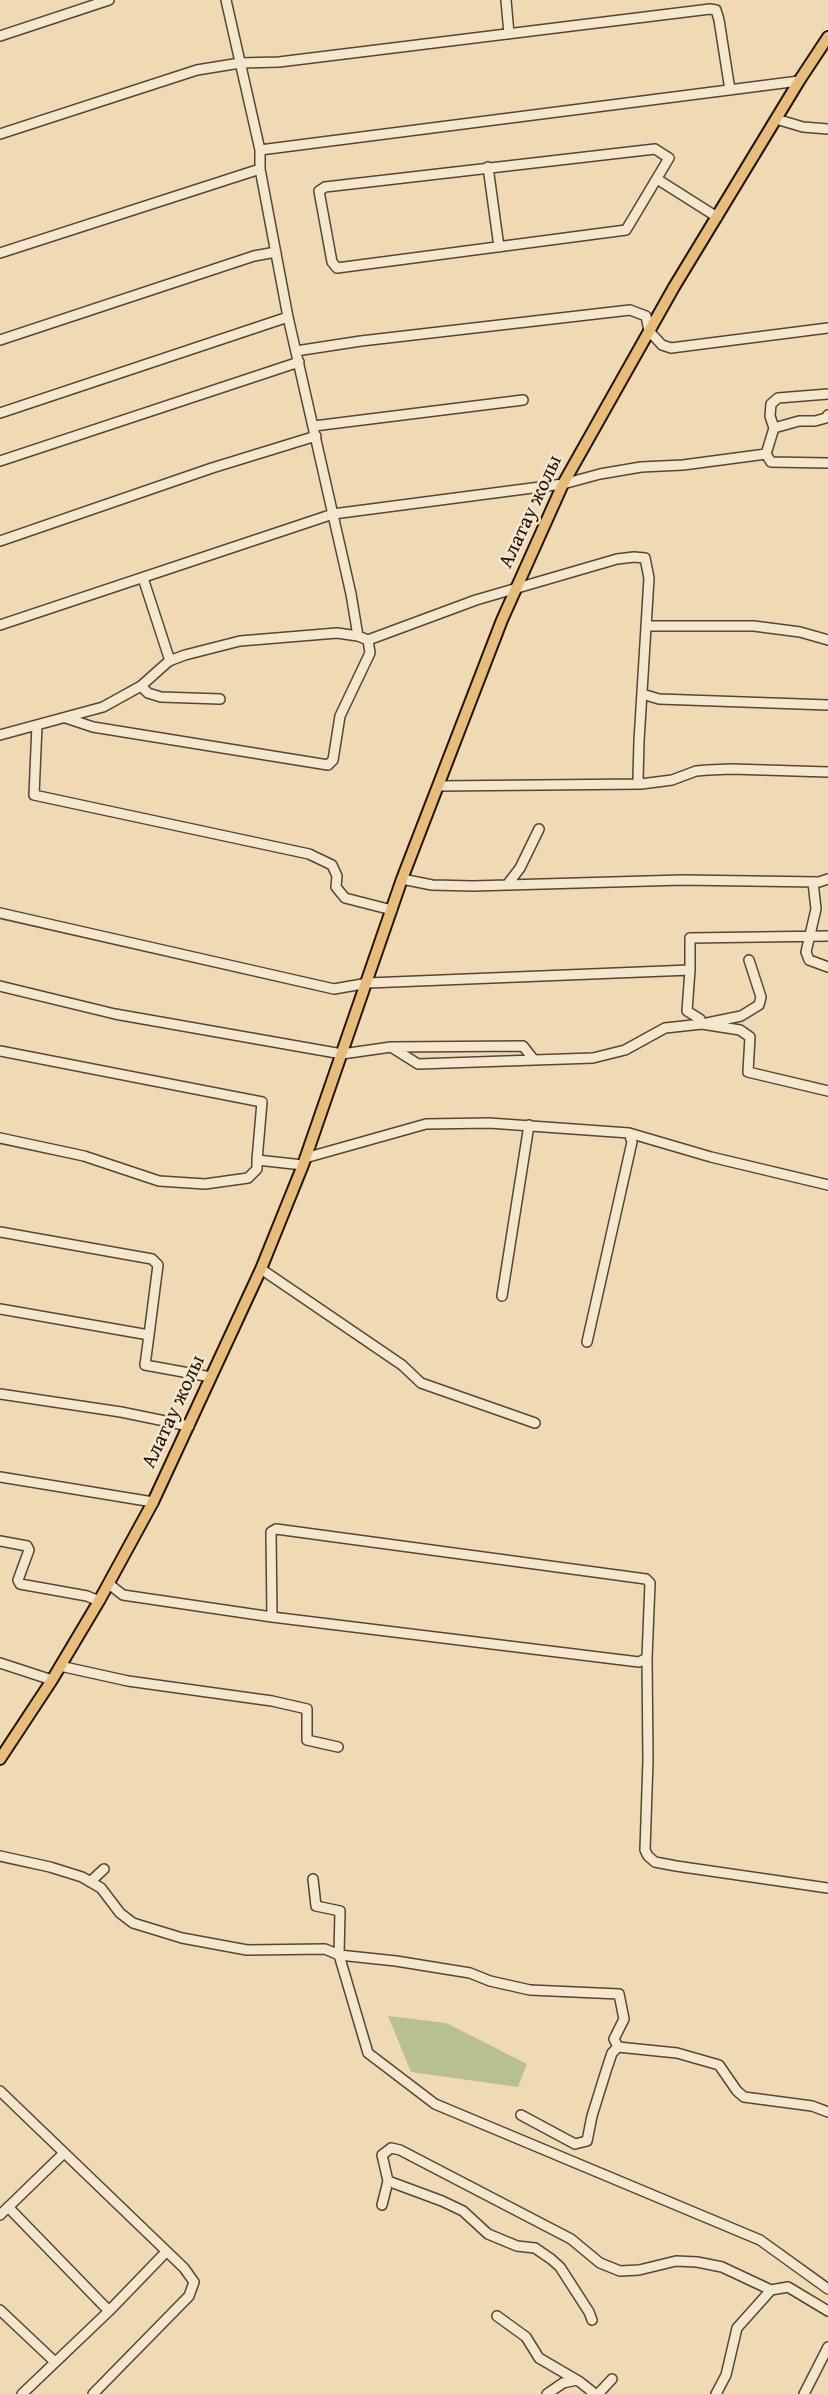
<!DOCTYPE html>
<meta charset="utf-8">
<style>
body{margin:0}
canvas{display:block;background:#f0dab3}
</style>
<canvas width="828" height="2394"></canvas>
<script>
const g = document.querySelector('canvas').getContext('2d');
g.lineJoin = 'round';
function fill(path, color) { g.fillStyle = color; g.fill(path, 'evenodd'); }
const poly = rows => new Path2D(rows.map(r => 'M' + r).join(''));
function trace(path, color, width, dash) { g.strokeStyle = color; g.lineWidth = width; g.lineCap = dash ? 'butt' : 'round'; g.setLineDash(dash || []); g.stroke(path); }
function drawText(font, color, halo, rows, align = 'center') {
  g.font = font + ' "Gentium Book Plus",serif'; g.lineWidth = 5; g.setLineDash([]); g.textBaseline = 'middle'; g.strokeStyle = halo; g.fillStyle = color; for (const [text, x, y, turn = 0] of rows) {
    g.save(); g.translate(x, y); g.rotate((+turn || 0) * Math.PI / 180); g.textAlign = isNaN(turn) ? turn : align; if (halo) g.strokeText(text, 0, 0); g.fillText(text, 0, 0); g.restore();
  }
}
const green = poly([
 [388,2016,446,2023,527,2064,518,2087,411,2072]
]);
const minor = poly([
 [226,0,260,150,260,169,288,317,351,594,358,636,368,640,476,600,617,559,634,557,645,558,649,578,639,741,638,779,641,784,672,780,696,771,708,770,732,769,828,772],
 [506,0,509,34],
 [0,36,109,0],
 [776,119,803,127,828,129],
 [0,134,197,70,240,63,279,62,710,9,716,10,719,20,730,90],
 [655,149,669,158,626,230,337,268,332,262,319,191,325,187,655,149],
 [260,150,799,81],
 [488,167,499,247],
 [657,179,717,217],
 [0,253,260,169],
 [0,340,254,256,276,252],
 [296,351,361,341,630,310,646,316,649,331,662,345,671,348,828,328],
 [0,413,288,317],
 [314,426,523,400],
 [774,428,799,421,815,421,826,418,828,415],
 [766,454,771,462,828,463],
 [0,461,299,362],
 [0,541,212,468,316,436],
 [143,578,170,661],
 [0,625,333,514,563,484,600,474,641,467,683,465,766,454,774,428,770,416,771,404,778,398,828,394],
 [646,626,754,626,800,632,828,640],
 [141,686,148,693,161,697,220,699],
 [642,694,659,699,828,705],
 [66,718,93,727,328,765,333,760,340,716,370,653,368,640],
 [37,725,34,795,309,854,332,865,337,876,336,887,345,898,392,910],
 [0,735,103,707,141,686,169,661,185,655,240,641,337,633,358,636],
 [439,786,641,784],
 [402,879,432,885,473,886,682,880,819,882,828,879],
 [813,882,816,909,806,952,809,960,828,967],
 [507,885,520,868,539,829],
 [0,913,334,989,368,983,690,970,687,1011,700,1019,702,1024,665,1028,625,1050,593,1058,418,1064,391,1047,342,1054,115,1014,0,986],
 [690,970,690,938,828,936],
 [707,1023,741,1016,759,1005,761,997,749,960],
 [702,1024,740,1030,750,1037,748,1072,828,1091],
 [393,1047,523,1046,534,1060],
 [0,1051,262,1102,257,1160],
 [629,1133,711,1157,828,1185],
 [0,1138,84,1156,159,1181,205,1184,248,1178,257,1169,257,1160,303,1165],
 [305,1158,426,1124,489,1123,629,1133,632,1142,587,1342],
 [0,1232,152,1259,158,1265,149,1335],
 [261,1269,402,1365,421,1383,535,1423],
 [502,1296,529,1125],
 [0,1309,149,1335,145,1365,211,1377],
 [0,1394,121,1412,189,1426],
 [0,1477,153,1502],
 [0,1541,27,1546,29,1550,18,1580,20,1584,87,1596,99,1601],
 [109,1584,123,1595,272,1617,639,1662,647,1658,650,1583,646,1579,276,1529,271,1532,272,1617],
 [647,1658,648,1760,645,1850,648,1856,655,1862,676,1866,828,1888],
 [0,1663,52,1680],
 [60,1666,128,1681,272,1701,307,1709,307,1740,338,1747],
 [0,1856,50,1867,82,1877,101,1888,120,1913,133,1923,182,1938,247,1950,325,1949,339,1955,368,2053,435,2104,760,2240,828,2289],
 [313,1879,316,1906,340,1911,339,1955,396,1961,470,1973,490,1981,530,1990,619,1994,624,2019,614,2039,618,2047,677,2053,719,2065,737,2091,744,2097,812,2106,828,2112],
 [90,1882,104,1869],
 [0,2091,184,2268,194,2282,189,2296,93,2394],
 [521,2115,575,2144,587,2141,592,2116,606,2071,612,2053,618,2047],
 [382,2205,388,2181],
 [8,2207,109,2311],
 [0,2215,64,2153],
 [0,2310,55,2362],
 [497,2316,526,2337,539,2358,580,2382,595,2394],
 [592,2320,589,2312,560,2267,551,2259,535,2248,517,2246,488,2234,463,2211,442,2201,388,2181,382,2155,391,2148,400,2150,571,2239,600,2263,620,2271,639,2270,676,2261,697,2262,722,2267,771,2290],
 [22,2394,109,2311,166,2252],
 [547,2394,563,2383,577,2380],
 [598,2394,612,2379],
 [716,2394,726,2375,737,2328,771,2290,788,2287,828,2311],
 [804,2394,828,2347]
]);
const major = poly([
 [0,1759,52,1680,99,1601,153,1502,261,1269,303,1165,402,879,502,620,563,484,674,287,799,81,828,37]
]);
const streetNames = [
 ["Алатау жолы",531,512,-65],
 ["Алатау жолы",174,1412,-65]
];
fill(green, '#b6c090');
trace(minor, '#564633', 12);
trace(major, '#231508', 14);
trace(minor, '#f5e7ce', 9);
trace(major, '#e8bd7a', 10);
drawText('21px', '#231508', '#f5e7ce', streetNames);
</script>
